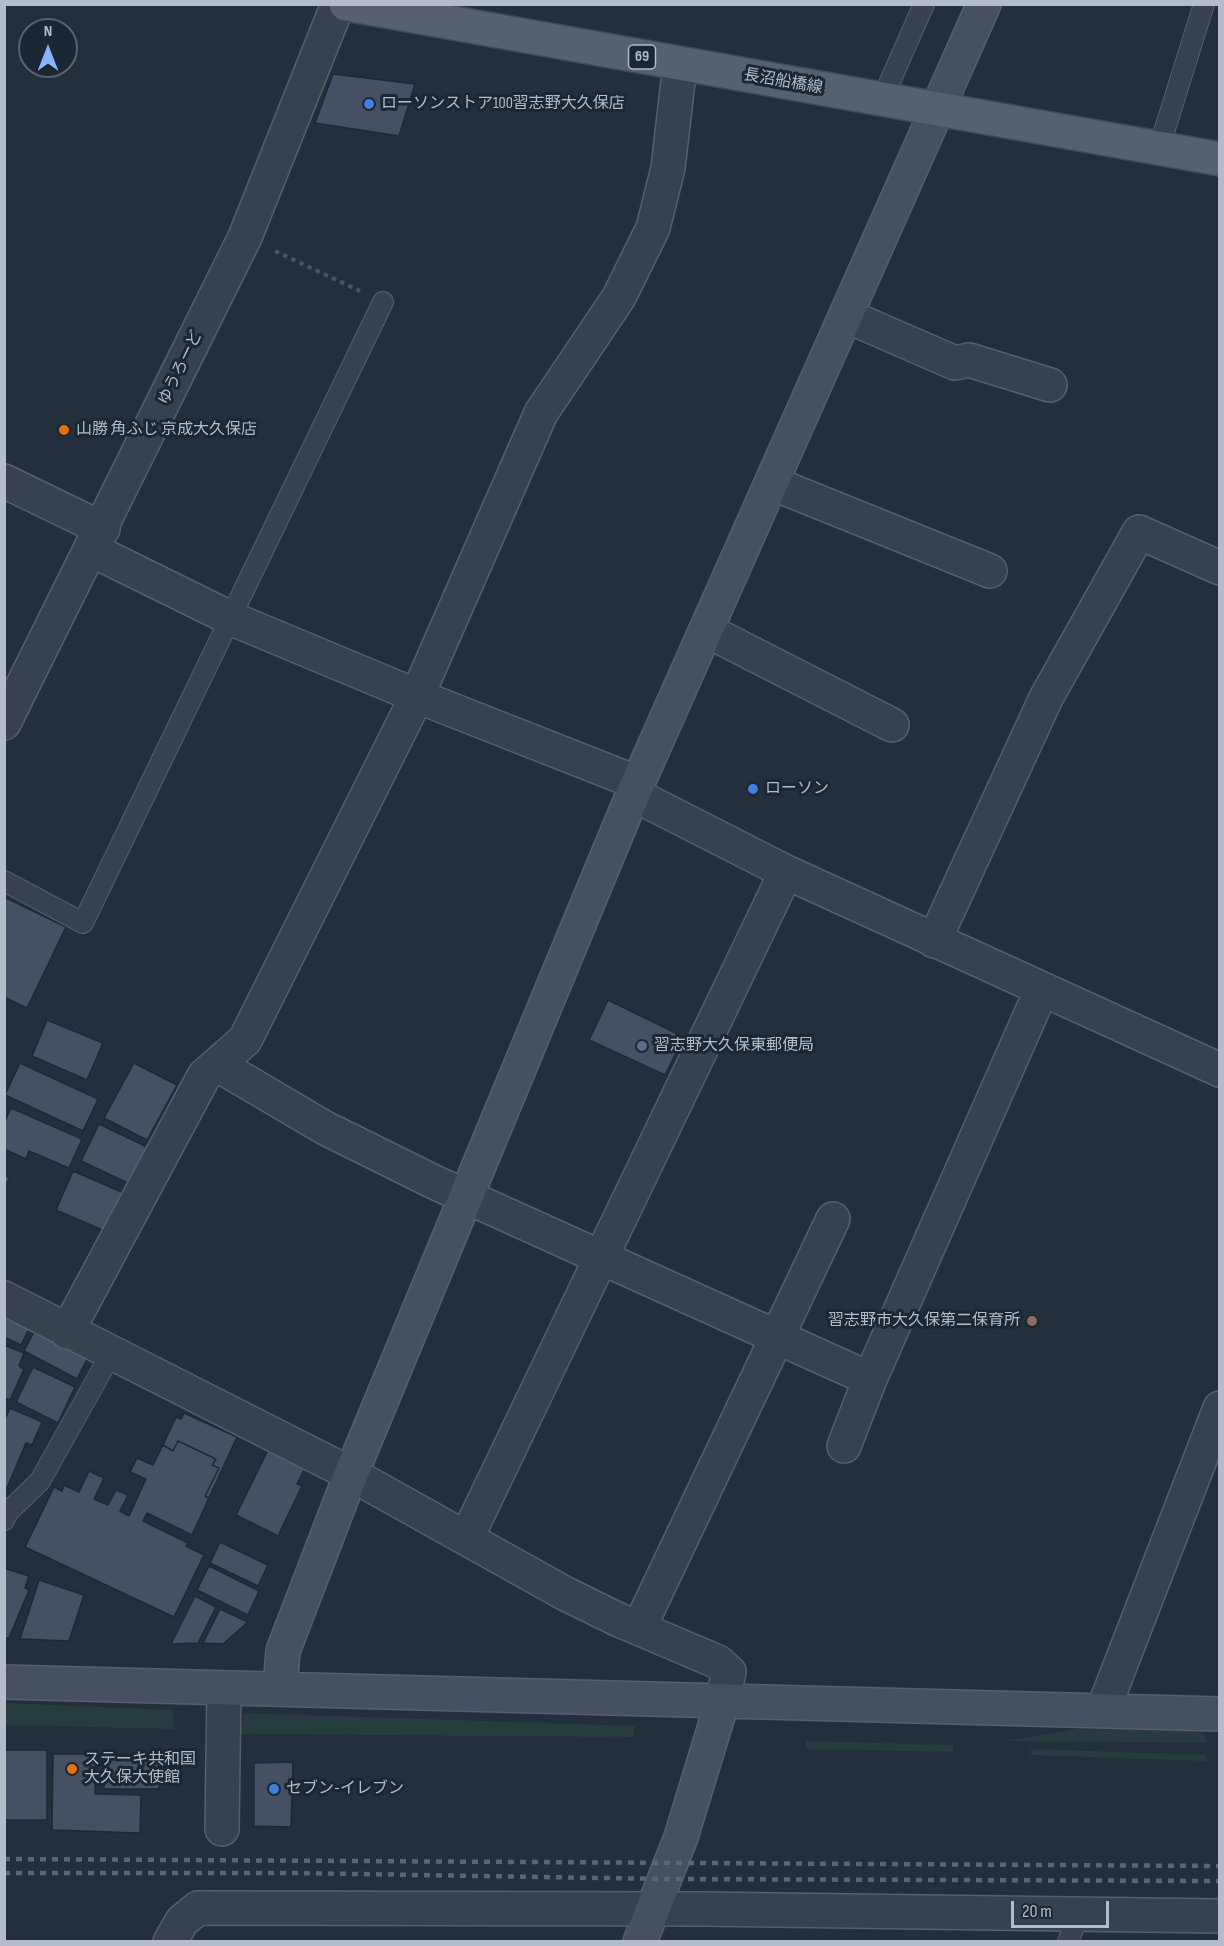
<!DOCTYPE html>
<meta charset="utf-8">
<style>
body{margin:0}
#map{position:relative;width:1224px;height:1946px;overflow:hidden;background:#242f3e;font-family:"Sofia Sans Condensed",sans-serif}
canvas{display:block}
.frame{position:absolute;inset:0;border:6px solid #b4bcc9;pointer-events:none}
.north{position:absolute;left:18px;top:18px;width:60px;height:60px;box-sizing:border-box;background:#1d2633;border:2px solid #59626f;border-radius:50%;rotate:0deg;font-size:16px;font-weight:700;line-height:24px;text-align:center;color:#b4bcc9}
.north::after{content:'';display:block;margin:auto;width:21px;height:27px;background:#8ab4f8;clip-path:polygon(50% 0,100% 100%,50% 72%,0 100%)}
.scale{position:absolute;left:1011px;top:1901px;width:98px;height:27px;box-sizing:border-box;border:3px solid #b4bcc9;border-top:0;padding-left:8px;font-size:18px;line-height:21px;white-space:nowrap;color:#b4bcc9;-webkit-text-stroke:4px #1d2633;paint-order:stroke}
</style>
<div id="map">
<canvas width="1224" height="1946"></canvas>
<div class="frame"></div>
<div class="north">N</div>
<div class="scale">20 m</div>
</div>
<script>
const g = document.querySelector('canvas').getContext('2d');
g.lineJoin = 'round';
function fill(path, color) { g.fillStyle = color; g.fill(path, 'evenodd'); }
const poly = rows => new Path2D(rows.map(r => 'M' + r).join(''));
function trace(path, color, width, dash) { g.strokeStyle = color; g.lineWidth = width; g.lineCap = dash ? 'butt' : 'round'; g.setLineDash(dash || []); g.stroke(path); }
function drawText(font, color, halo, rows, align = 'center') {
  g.font = font + ' "Sofia Sans Condensed","Noto Sans JP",sans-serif'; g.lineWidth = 6; g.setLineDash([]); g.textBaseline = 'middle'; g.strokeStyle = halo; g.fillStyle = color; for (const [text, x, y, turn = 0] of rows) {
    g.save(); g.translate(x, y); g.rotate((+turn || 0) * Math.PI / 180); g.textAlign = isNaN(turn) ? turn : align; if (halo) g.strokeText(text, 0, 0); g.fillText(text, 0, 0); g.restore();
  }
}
const green = poly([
 [5,1703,172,1710,175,1729,5,1725],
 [244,1713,635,1726,633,1737,241,1734],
 [1079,1729,1201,1731,1205,1735,1206,1743,1004,1741],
 [806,1741,953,1745,954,1752,806,1749],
 [1031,1749,1205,1755,1207,1761,1031,1755]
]);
const building = poly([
 [333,74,415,84,399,136,315,123,333,74],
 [4,897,66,927,27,1008,4,997,4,897],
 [608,1000,684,1037,665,1075,589,1040,608,1000],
 [47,1020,103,1043,87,1080,32,1056,47,1020],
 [20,1063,98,1099,83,1131,5,1095,20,1063],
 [134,1063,177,1085,147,1140,104,1118,134,1063],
 [11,1108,82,1139,69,1168,29,1151,26,1159,4,1149,4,1123,11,1108],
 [99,1124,149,1148,132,1185,81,1161,99,1124],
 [73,1171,124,1193,107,1232,56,1210,73,1171],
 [4,1175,10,1178,4,1188,4,1175],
 [4,1310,32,1323,21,1345,4,1337,4,1310],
 [41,1330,89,1355,77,1379,24,1351,34,1332,39,1334,41,1330],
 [4,1345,24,1353,19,1366,24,1369,10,1400,4,1398,4,1345],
 [33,1367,75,1387,58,1423,16,1402,33,1367],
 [10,1408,42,1422,32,1445,26,1443,7,1488,4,1487,4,1421,10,1408],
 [184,1413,237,1437,209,1498,205,1496,219,1468,212,1465,216,1459,178,1441,173,1451,163,1445,176,1417,181,1419,184,1413],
 [178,1441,216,1459,212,1465,219,1468,205,1496,209,1498,192,1535,147,1513,143,1521,188,1543,186,1546,204,1555,174,1617,25,1547,54,1487,62,1491,64,1485,79,1492,89,1471,104,1478,94,1499,108,1505,116,1490,128,1495,120,1511,129,1516,146,1479,130,1472,137,1458,153,1465,163,1445,173,1451,178,1441],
 [268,1450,305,1468,297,1484,302,1486,278,1536,236,1515,268,1450],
 [220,1542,268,1565,258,1586,210,1563,220,1542],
 [209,1566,259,1591,248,1615,197,1590,209,1566],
 [4,1568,29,1576,25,1588,29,1590,9,1638,4,1638,4,1568],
 [39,1580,84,1595,69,1641,20,1639,39,1580],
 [195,1596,216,1607,198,1643,171,1644,195,1596],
 [220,1609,248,1622,223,1644,203,1643,220,1609],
 [4,1750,47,1750,47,1820,4,1820,4,1750],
 [53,1754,96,1754,95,1794,141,1795,140,1833,52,1830,53,1754],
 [104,1754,159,1754,159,1789,104,1789,104,1754],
 [293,1762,291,1827,254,1826,254,1763,293,1762]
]);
const path = poly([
 [275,251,360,291]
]);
const lane = poly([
 [888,86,924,4],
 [1159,148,1204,4],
 [4,881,83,923,383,302],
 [4,1520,8,1512,40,1481,111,1354],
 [1068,1942,1079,1913]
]);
const street = poly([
 [847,316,955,363,969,360,1050,385],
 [4,481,103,529],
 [772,483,990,571],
 [92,550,230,618,417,696,638,783],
 [706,630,892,725],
 [4,723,245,237,338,4],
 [633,794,786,872,1220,1070],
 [934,941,1046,698,1139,532,1220,568],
 [218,1065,325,1128,434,1182,870,1379],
 [4,1298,351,1474,564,1593,619,1620,718,1662,729,1672,722,1703],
 [67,1332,204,1076,245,1040,417,696,541,413,619,297,653,228,668,168,680,64],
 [844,1446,870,1379,1041,991],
 [467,1537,786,872],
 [639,1628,833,1219],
 [1103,1710,1220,1408],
 [222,1829,224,1688],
 [170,1942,182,1921,198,1908,701,1909,1220,1916]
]);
const secondary = poly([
 [4,1682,1220,1714],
 [280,1689,283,1651,351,1474,633,794,984,4],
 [640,1942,681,1837,722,1703]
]);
const primary = poly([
 [346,4,1220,159]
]);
const rail = poly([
 [4,1859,1220,1866],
 [4,1873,295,1873,664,1879,1220,1881]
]);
const markers = [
 [369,104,6,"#3f7fe0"],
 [64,430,6,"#e8710a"],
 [753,789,6,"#3f7fe0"],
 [642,1046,6,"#5c6f8a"],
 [1032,1321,6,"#8d6e63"],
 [72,1769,6,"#e8710a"],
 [274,1789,6,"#3f7fe0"]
];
const shields = [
 [642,57,27]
];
const shieldNames = [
 ["69",642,57]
];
const streetNames = [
 ["長沼船橋線",783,82,10],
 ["ゆうろーど",181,368,-64]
];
const poiNames = [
 ["ローソンストア100習志野大久保店",381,104],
 ["山勝 角ふじ 京成大久保店",76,430],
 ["ローソン",765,789],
 ["習志野大久保東郵便局",654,1046],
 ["習志野市大久保第二保育所",1020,1321,"right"],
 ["ステーキ共和国",84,1760],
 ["大久保大使館",84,1778],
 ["セブン-イレブン",286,1789]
];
fill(green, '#263c3f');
fill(building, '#455162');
trace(building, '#1f2835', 1.5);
trace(lane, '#565f6c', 22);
trace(street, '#565f6c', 36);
trace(secondary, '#565f6c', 36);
trace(primary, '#414a57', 36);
trace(path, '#44595c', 4, [4.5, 4.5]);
trace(lane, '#38414e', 20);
trace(street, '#38414e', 33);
trace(secondary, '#465061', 33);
trace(primary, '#56606e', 33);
trace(rail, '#5a6575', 4.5, [6, 6]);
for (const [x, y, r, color] of markers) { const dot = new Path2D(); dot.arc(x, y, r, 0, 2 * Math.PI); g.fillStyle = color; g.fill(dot); trace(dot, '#1d2633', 2); }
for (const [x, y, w] of shields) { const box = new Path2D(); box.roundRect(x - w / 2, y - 12, w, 24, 4.5); g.fillStyle = '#1d2633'; g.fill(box); trace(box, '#b4bcc9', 1.5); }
drawText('bold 15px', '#b4bcc9', null, shieldNames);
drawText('16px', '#b4bcc9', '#1d2633', streetNames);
drawText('16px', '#b4bcc9', '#1d2633', poiNames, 'left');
</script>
